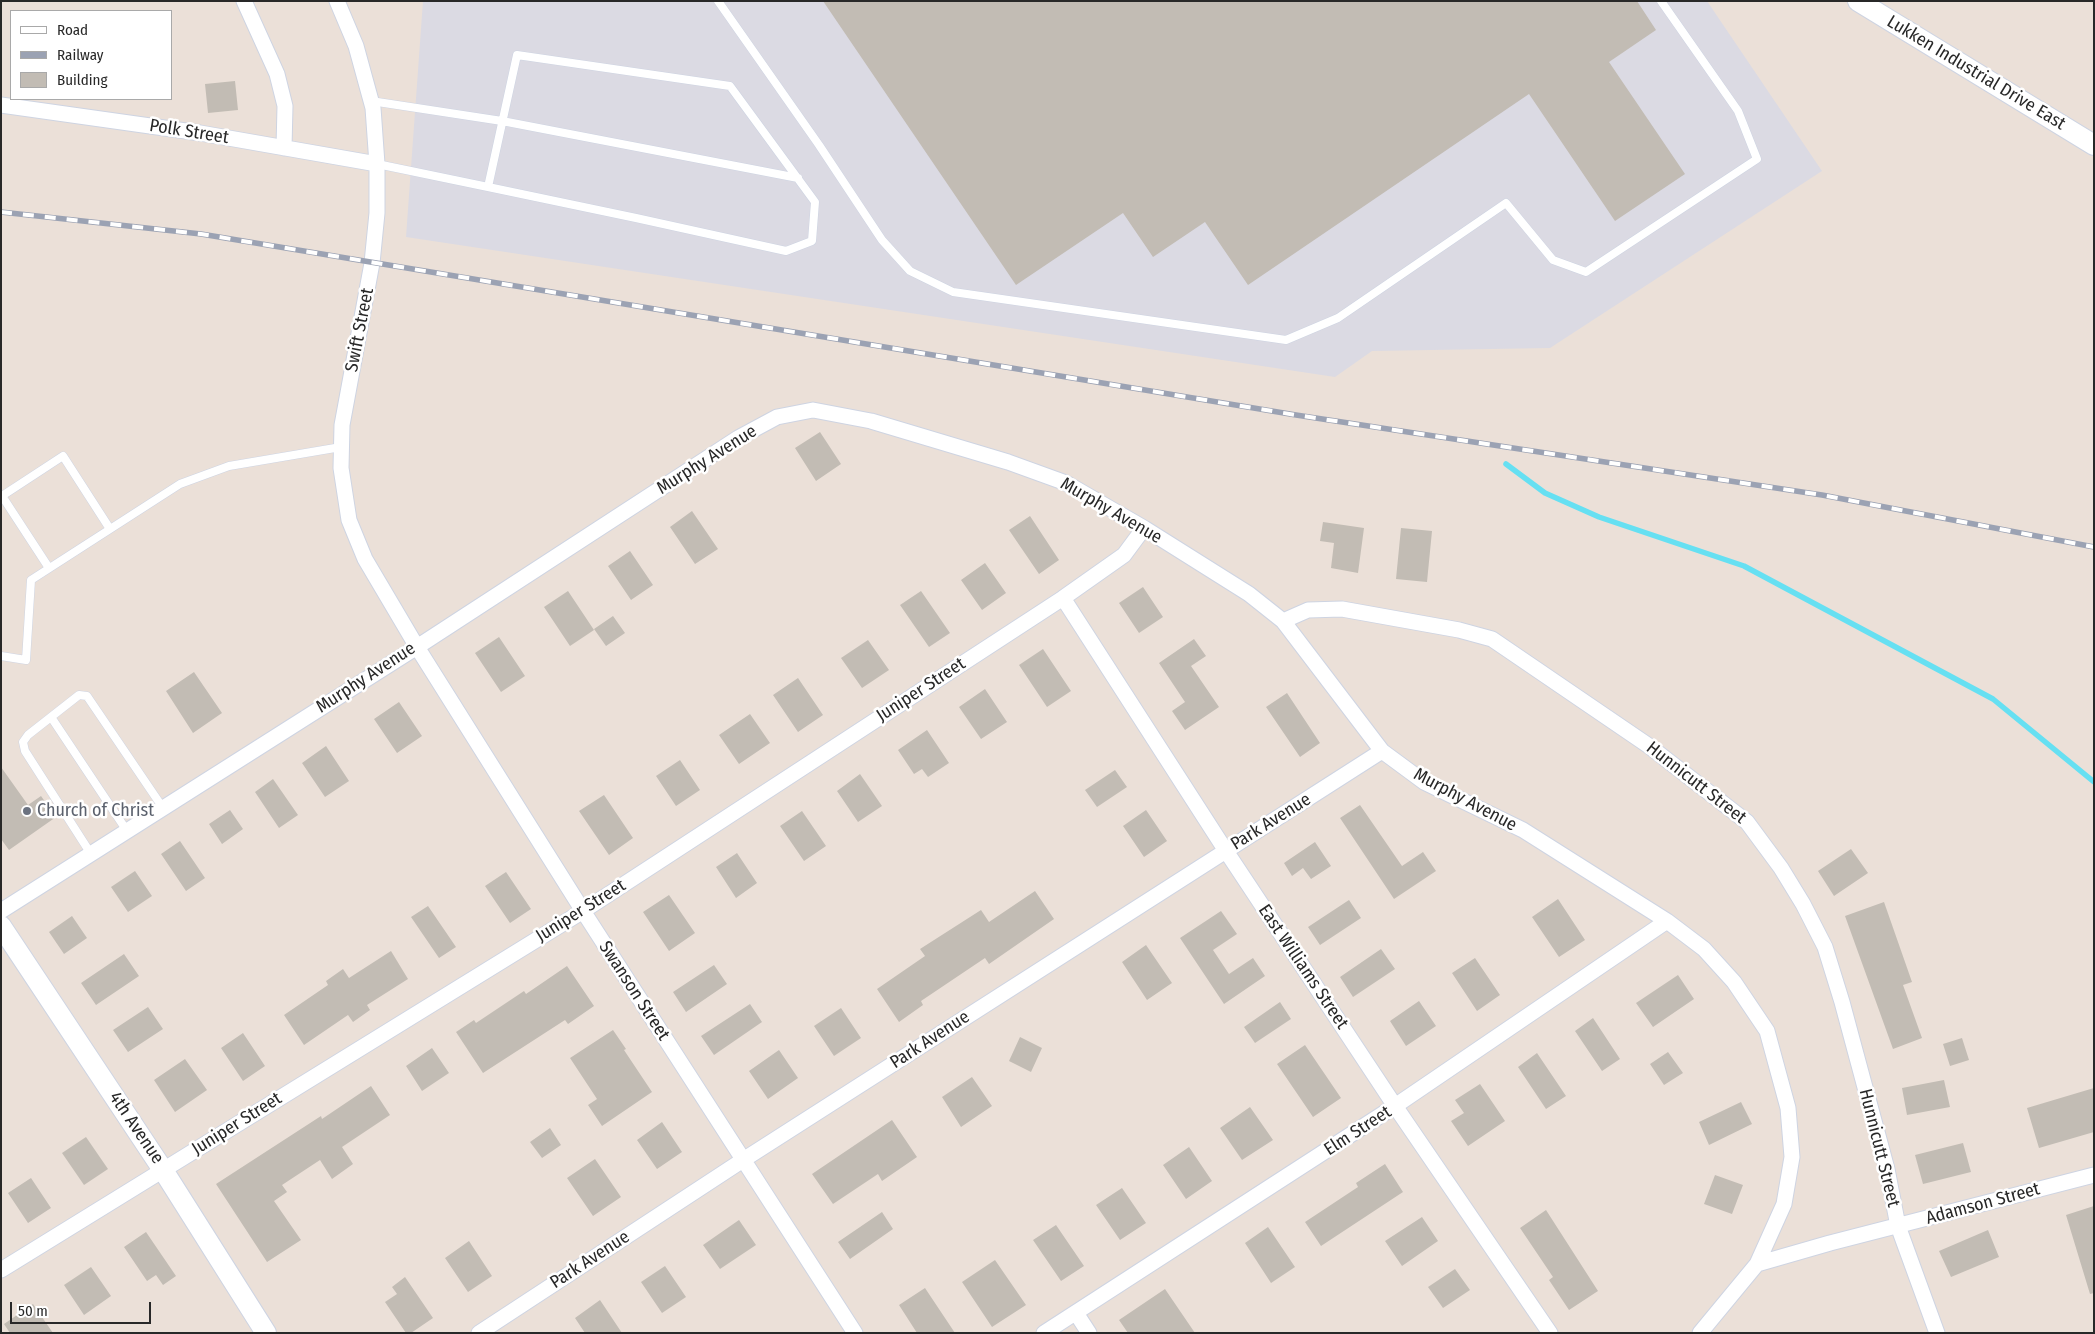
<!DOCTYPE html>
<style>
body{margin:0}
#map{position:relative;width:2095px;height:1334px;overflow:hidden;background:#ebe0d8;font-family:"Fira Sans Condensed",sans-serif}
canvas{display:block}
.frame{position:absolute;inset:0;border:2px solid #282828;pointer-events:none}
.legend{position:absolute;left:10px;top:10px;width:162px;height:90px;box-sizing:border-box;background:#fff;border:1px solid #a9a9a9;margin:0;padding:6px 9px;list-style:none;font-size:15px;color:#282828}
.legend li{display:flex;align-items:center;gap:10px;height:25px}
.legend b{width:25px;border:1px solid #a9a9a9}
.scale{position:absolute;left:10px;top:1302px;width:141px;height:22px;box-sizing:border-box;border:2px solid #282828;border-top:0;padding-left:6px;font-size:15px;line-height:18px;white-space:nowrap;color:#282828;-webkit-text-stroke:4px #fff;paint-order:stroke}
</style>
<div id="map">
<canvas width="2095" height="1334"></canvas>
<div class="frame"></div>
<ul class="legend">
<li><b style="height:6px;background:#fff"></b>Road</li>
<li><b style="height:6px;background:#9ba2b3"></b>Railway</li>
<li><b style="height:14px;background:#c2bcb4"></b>Building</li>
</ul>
<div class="scale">50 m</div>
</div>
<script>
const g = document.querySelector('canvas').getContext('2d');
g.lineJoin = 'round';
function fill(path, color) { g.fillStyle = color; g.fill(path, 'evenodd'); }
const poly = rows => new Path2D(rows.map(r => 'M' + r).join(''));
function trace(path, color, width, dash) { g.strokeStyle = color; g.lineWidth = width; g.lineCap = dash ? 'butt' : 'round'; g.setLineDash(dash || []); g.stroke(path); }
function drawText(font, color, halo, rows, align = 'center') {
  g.font = font + ' "Fira Sans Condensed",sans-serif'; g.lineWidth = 5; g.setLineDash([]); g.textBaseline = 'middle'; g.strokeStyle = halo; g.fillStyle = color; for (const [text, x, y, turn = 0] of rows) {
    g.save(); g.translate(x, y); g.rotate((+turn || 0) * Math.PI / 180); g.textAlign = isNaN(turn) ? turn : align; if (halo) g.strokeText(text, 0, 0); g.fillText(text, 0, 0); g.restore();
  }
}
const industrial = poly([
 [423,1,1707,1,1822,171,1550,348,1372,351,1335,377,406,237]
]);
const stream = poly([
 [1506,464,1545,493,1599,517,1744,566,1993,699,2094,782]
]);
const building = poly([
 [823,1,1637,1,1656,30,1609,62,1685,174,1615,221,1529,94,1248,285,1205,222,1153,257,1123,213,1016,285],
 [235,81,238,110,208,113,205,84],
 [820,432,841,464,816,481,795,448],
 [692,511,718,549,695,564,670,527],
 [1030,516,1059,560,1039,574,1009,530],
 [1323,522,1364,528,1358,573,1331,568,1334,543,1320,541],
 [1401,528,1432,531,1427,582,1396,579],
 [630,551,653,585,631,600,608,566],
 [985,563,1006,593,982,610,961,580],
 [1143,587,1163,617,1139,633,1119,603],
 [568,591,594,630,570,646,544,607],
 [921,591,950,633,929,647,900,605],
 [613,616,625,633,606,646,594,629],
 [499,637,525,676,501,692,475,653],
 [1194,639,1206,656,1191,666,1219,707,1185,730,1172,711,1185,702,1159,663],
 [868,640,889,670,862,688,841,658],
 [1043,649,1071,691,1047,707,1019,665],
 [194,672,222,713,193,733,166,691],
 [798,678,823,715,798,732,773,695],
 [985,689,1007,722,981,739,959,707],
 [1287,693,1320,743,1300,757,1266,707],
 [399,702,422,736,397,753,374,719],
 [750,714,770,743,739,764,719,735],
 [927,730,949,763,928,777,922,769,914,774,898,750],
 [326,746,349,781,325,797,302,763],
 [680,760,700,790,676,806,656,776],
 [1,767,28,805,41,796,56,817,9,850,1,839],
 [1115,770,1127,787,1097,807,1085,790],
 [860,774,882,806,858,822,837,791],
 [273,779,298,815,279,828,255,792],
 [604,795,633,838,609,855,579,811],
 [1360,805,1402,866,1423,852,1436,871,1394,899,1340,818],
 [230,810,243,829,222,844,209,824],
 [1146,810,1167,841,1144,857,1123,826],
 [802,811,826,846,804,861,780,826],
 [180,841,205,878,186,891,161,854],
 [1315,842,1331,866,1311,879,1303,868,1292,876,1284,863],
 [1851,849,1868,873,1834,896,1818,871],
 [737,853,757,883,736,898,716,867],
 [135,871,152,896,128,912,111,887],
 [506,872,531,909,510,923,485,886],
 [1035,891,1054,919,989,964,985,958,921,1001,923,1005,899,1022,877,989,925,956,920,949,981,910,989,922],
 [669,895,695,933,669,951,643,912],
 [1558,899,1585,940,1559,957,1532,917],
 [1349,900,1361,918,1320,945,1308,927],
 [1884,902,1912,982,1903,985,1922,1038,1893,1049,1845,916],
 [428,906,456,947,439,958,411,917],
 [1221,911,1237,934,1213,950,1229,974,1253,958,1265,976,1224,1004,1180,938],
 [72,916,87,938,64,954,49,932],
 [1146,945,1172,983,1147,1000,1122,962],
 [1381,949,1395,969,1353,997,1340,977],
 [391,951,408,979,367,1005,370,1010,353,1022,348,1015,304,1045,284,1015,328,985,326,981,343,969,349,978],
 [124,954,139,976,96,1005,81,983],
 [1475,958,1500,995,1477,1011,1452,973],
 [714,965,727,984,686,1012,673,992],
 [567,966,594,1006,568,1024,565,1020,483,1073,456,1032,474,1020,476,1023,524,991,526,994],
 [1678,975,1694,999,1653,1027,1636,1003],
 [1419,1001,1436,1026,1406,1046,1390,1021],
 [1280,1002,1291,1019,1255,1043,1244,1027],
 [750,1004,762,1022,714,1055,701,1036],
 [148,1007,163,1029,128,1052,113,1030],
 [841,1008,861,1038,834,1056,814,1026],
 [1593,1018,1620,1059,1602,1071,1575,1031],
 [613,1030,626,1049,624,1050,652,1092,602,1126,588,1105,597,1099,570,1058],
 [243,1033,265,1066,243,1081,221,1048],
 [1020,1037,1042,1048,1031,1072,1009,1061],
 [1962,1038,1969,1060,1950,1066,1943,1044],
 [1305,1045,1341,1098,1313,1117,1277,1064],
 [432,1048,449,1073,422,1091,406,1066],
 [779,1050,798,1078,768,1099,749,1071],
 [1668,1052,1683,1073,1664,1085,1650,1064],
 [1537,1053,1566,1096,1546,1109,1518,1067],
 [185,1059,207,1090,175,1112,154,1080],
 [972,1077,992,1106,961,1127,942,1097],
 [1944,1080,1950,1107,1907,1115,1902,1088],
 [1480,1084,1505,1121,1468,1146,1451,1121,1464,1113,1455,1100],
 [371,1086,390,1115,342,1147,353,1164,332,1179,320,1160,282,1185,287,1192,274,1201,301,1240,267,1262,216,1184,321,1116,322,1119],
 [2094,1088,2094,1132,2039,1148,2027,1108],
 [1741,1102,1752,1124,1709,1145,1699,1122],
 [1250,1107,1273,1140,1242,1160,1220,1128],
 [892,1120,917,1157,882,1181,878,1174,833,1204,812,1174],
 [662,1122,682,1152,657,1169,637,1140],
 [550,1128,561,1145,542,1158,530,1142],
 [86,1137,108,1169,84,1185,62,1153],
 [1963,1143,1971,1172,1923,1184,1915,1155],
 [1189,1147,1212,1181,1186,1199,1163,1165],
 [595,1159,621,1197,593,1216,567,1178],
 [1385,1164,1403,1192,1321,1246,1305,1222,1358,1187,1356,1183],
 [1715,1175,1743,1185,1732,1214,1704,1204],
 [31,1178,51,1208,28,1223,8,1193],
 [1122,1188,1146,1223,1120,1240,1096,1205],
 [2094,1206,2094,1293,2090,1294,2066,1215],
 [1546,1210,1598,1291,1569,1310,1549,1280,1553,1277,1520,1228],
 [882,1212,893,1229,850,1259,838,1242],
 [1422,1217,1438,1241,1402,1266,1385,1241],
 [739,1220,756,1245,720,1269,703,1245],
 [1056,1225,1084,1266,1061,1281,1033,1240],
 [1268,1227,1295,1267,1271,1283,1245,1243],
 [1988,1230,1999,1257,1951,1277,1939,1251],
 [146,1232,176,1276,163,1285,156,1275,147,1281,124,1247],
 [469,1241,492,1276,468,1292,445,1258],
 [995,1260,1026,1305,992,1327,962,1282],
 [665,1266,686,1297,662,1313,641,1282],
 [91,1267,111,1296,84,1315,64,1285],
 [1455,1269,1470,1290,1443,1308,1428,1287],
 [405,1277,433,1318,411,1333,406,1333,385,1302,397,1294,392,1287],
 [925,1288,955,1333,917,1333,899,1305],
 [1165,1289,1195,1333,1128,1333,1119,1320],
 [600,1300,622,1333,585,1333,575,1318],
 [33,1304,53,1333,10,1333,4,1324]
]);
const lane = poly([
 [718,1,819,145,882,240,910,271,953,292,1286,340,1338,318,1506,203,1553,260,1586,272,1757,159,1738,111,1661,1],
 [371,101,502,121,798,178],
 [377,164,488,187,636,218,786,251,812,241,815,202,730,86,517,55,488,187],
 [49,568,2,496,63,456,110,529],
 [1,656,26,660,31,580,180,484,229,466,341,447],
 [51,717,127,831],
 [91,854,25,751,23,742,28,735,79,695,87,696,163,808]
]);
const street = poly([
 [244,1,277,74,285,106,284,148],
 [337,1,356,46,373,108,377,164,377,213,372,263,342,425,341,468,349,520,365,559,417,647,583,911,855,1333],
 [1,105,200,133,377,164],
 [1063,598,1226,851,1395,1106,1550,1333],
 [1283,621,1308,610,1342,609,1459,630,1492,639,1649,746,1747,822,1781,868,1803,904,1825,947,1842,1002,1887,1169,1898,1226,1937,1333],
 [1,911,417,647,738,438,777,417,813,410,871,421,1008,462,1066,483,1144,528,1249,594,1283,621,1382,751,1424,782,1523,830,1667,921,1704,949,1734,982,1767,1031,1788,1108,1792,1157,1784,1204,1757,1264,1700,1333],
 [1757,1264,1830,1243,2094,1175],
 [1,1270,583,911,1063,598,1124,555,1144,528],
 [1076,1313,1089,1333],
 [479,1333,743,1160,1382,751],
 [1044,1333,1395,1106,1667,921]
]);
const secondary = poly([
 [1858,1,2094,145],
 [1,926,163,1170,266,1333]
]);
const rail = poly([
 [1,212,201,234,1296,415,1822,495,2094,547]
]);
const markers = [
 [27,811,5,"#6b7280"]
];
const streetNames = [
 ["Lukken Industrial Drive East",1976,73,31],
 ["Polk Street",189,132,9],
 ["Swift Street",360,330,-79],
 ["Murphy Avenue",707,460,-32],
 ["Murphy Avenue",1111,511,30],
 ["Murphy Avenue",366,678,-33],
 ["Juniper Street",921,690,-33],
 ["Hunnicutt Street",1696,783,38],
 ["Murphy Avenue",1465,800,28],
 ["Park Avenue",1271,822,-32],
 ["Juniper Street",581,911,-32],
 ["East Williams Street",1303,967,56],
 ["Swanson Street",634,991,57],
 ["Park Avenue",930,1040,-33],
 ["Juniper Street",237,1124,-32],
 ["4th Avenue",136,1128,56],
 ["Elm Street",1358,1131,-33],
 ["Hunnicutt Street",1879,1148,76],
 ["Adamson Street",1983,1204,-15],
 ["Park Avenue",590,1260,-33]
];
const worshipNames = [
 ["Church of Christ",37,811]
];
fill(industrial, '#dbdae3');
trace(stream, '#66e0f2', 5.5);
fill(building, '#c2bcb4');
trace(lane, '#ced4e2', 9);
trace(street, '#ced4e2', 17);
trace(secondary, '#ced4e2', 22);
trace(lane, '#fff', 8);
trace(street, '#fff', 15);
trace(secondary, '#fff', 20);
trace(rail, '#9ba2b3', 5.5);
trace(rail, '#fff', 4, [11]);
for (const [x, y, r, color] of markers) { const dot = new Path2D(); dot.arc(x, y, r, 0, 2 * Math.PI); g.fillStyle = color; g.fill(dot); trace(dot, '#fff', 2); }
drawText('18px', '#282828', '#fff', streetNames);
drawText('18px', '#5b616d', '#fff', worshipNames, 'left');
</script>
